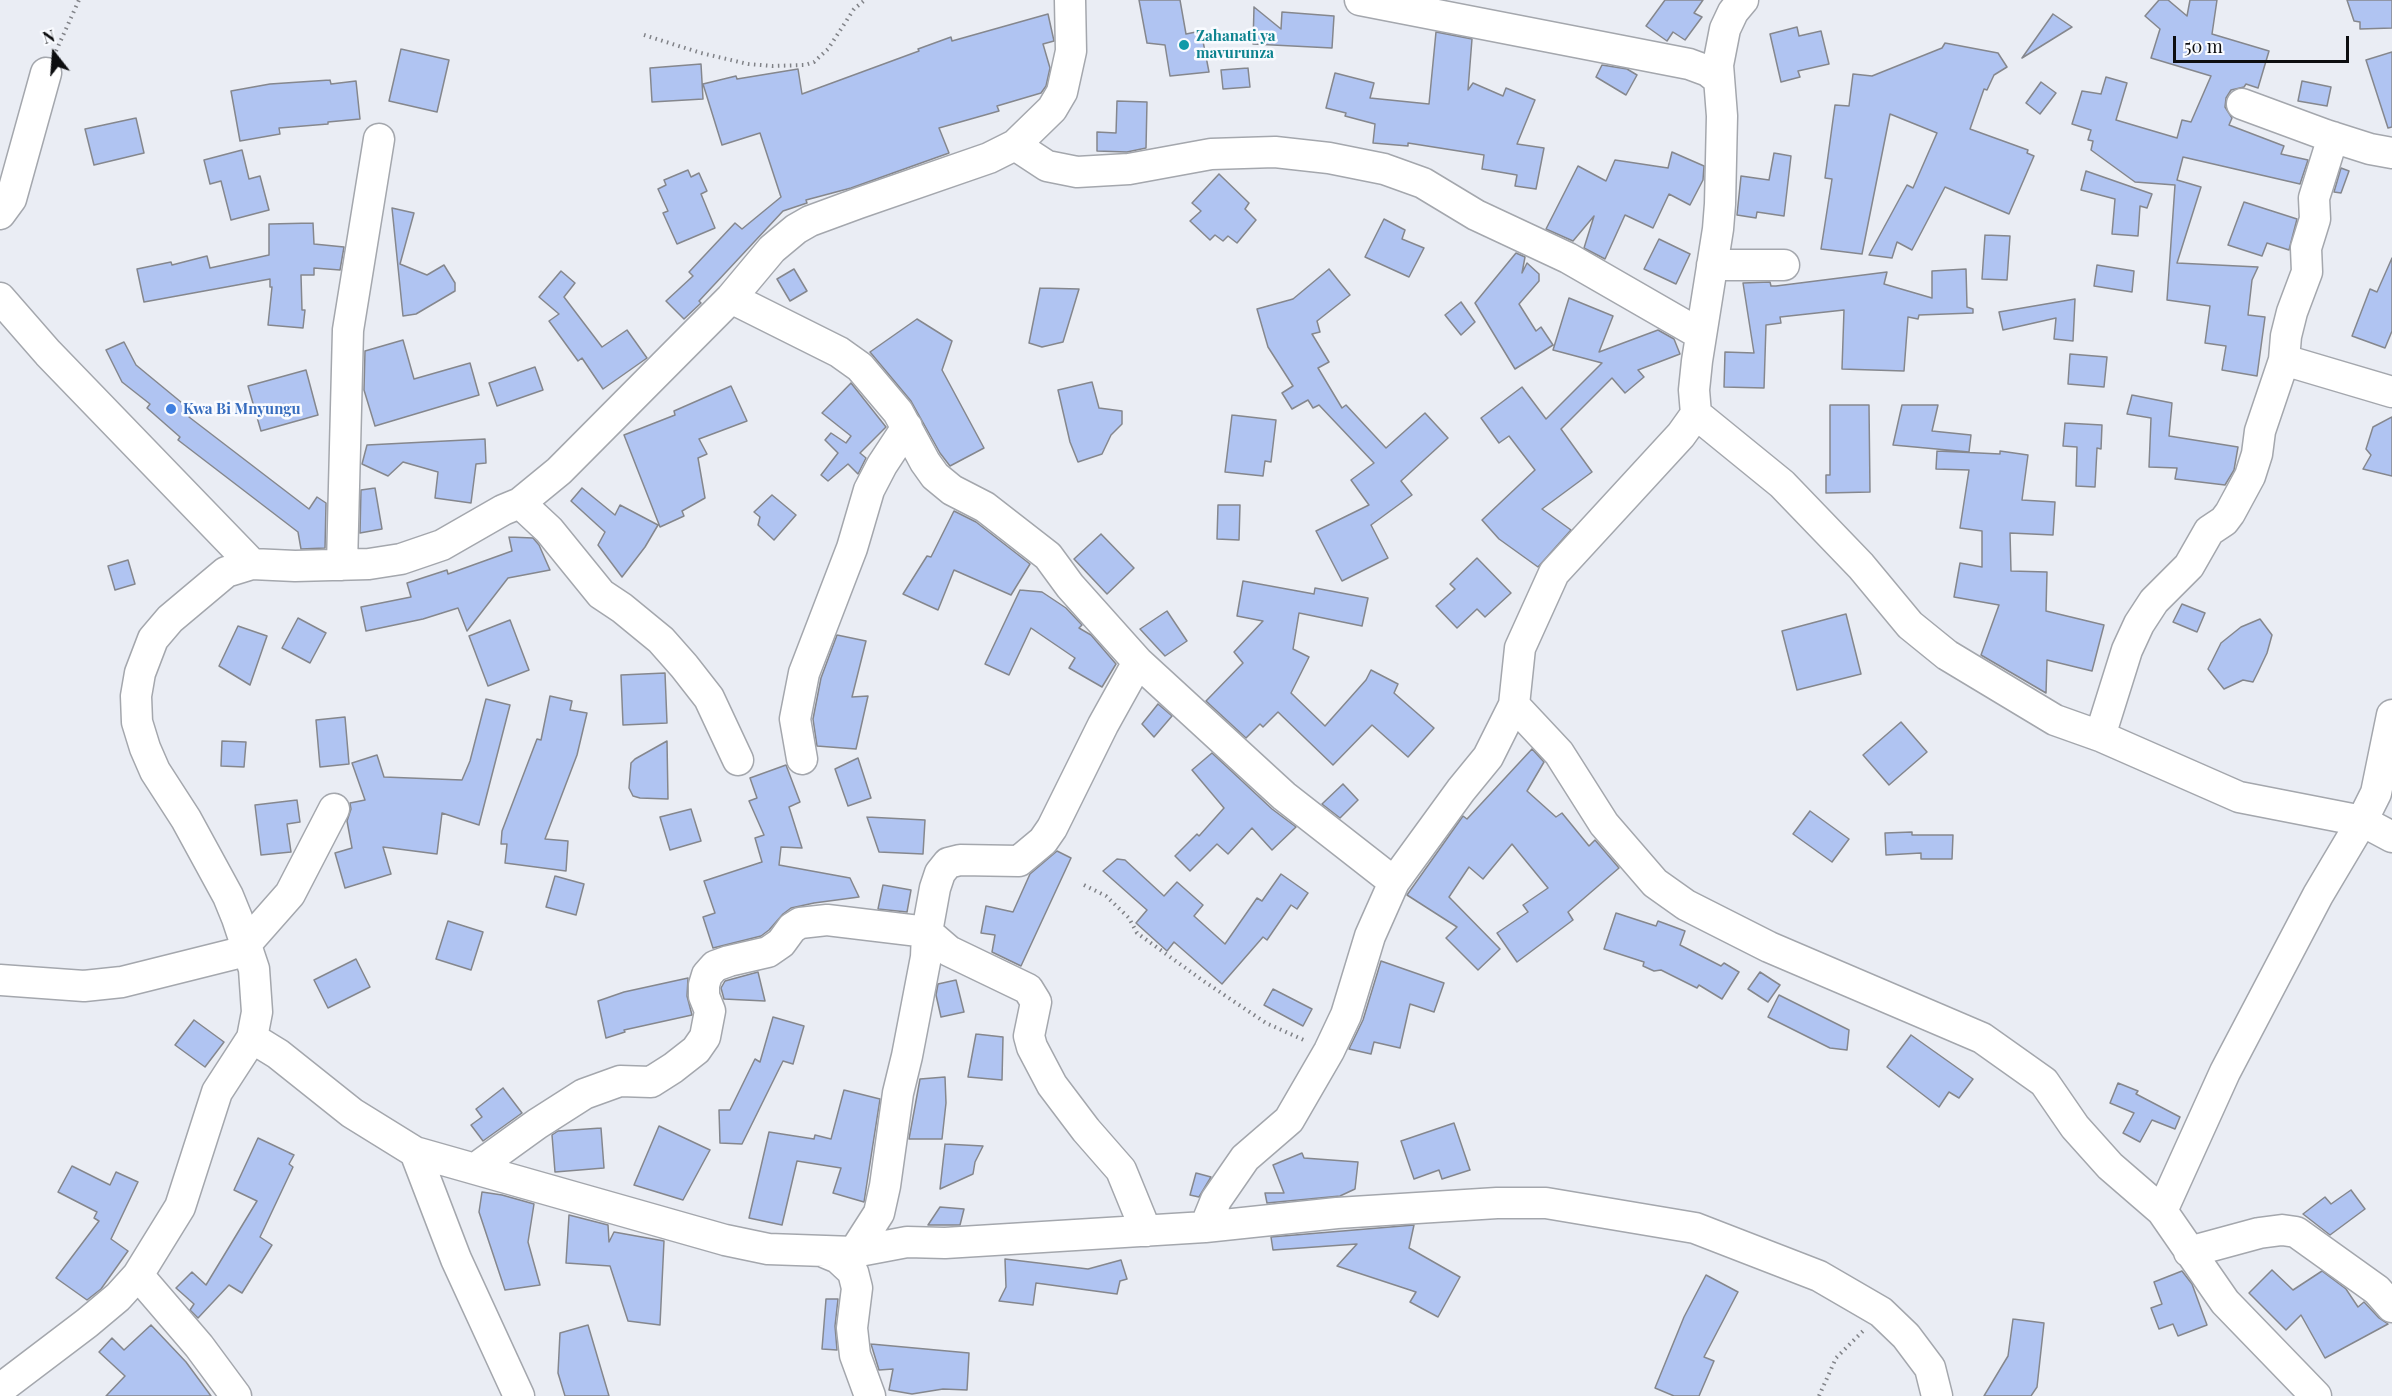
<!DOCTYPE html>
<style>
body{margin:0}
#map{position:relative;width:2392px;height:1396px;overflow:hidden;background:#eaedf4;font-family:"Playfair Display",serif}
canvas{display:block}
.north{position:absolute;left:24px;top:24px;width:60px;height:60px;-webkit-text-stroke:4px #f9fbff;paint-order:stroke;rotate:343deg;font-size:16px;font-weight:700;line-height:24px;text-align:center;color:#0d0e10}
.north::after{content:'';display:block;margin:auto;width:21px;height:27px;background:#0d0e10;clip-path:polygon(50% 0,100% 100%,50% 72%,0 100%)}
.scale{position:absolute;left:2173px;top:36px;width:176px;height:27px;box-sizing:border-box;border:3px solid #0d0e10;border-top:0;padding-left:8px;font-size:18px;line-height:21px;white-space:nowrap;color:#0d0e10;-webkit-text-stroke:4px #f9fbff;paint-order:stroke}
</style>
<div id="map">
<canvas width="2392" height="1396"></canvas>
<div class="north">N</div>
<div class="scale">50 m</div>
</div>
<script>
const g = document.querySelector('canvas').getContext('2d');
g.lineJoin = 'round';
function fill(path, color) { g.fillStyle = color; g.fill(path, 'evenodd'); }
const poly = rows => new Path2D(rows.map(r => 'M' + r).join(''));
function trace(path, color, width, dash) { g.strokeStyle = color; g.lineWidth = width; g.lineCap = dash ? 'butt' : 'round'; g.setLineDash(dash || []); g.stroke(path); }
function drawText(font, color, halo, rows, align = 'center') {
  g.font = font + ' "Playfair Display",serif'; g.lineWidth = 5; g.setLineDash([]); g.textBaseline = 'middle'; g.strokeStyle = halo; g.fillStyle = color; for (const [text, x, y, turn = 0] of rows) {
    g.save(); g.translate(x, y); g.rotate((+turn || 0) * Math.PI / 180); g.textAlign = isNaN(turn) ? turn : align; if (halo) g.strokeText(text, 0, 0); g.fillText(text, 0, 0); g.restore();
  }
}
const building = poly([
 [1139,0,1180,0,1186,34,1201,31,1209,72,1170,76,1165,45,1147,43,1139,0],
 [1665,0,1703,0,1694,13,1702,17,1685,40,1673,32,1667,41,1646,26,1665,0],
 [2159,0,2168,0,2187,16,2190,0,2217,0,2212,34,2269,51,2258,88,2246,84,2244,87,2231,90,2226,98,2225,107,2232,118,2229,125,2284,146,2281,154,2308,160,2300,184,2183,157,2177,180,2201,187,2177,263,2258,267,2252,280,2248,315,2265,317,2257,376,2222,370,2226,346,2205,343,2210,306,2167,300,2175,185,2135,182,2091,150,2093,141,2088,140,2091,130,2072,124,2082,91,2101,94,2106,77,2127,83,2116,120,2177,138,2182,120,2191,122,2211,76,2151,58,2160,29,2145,16,2159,0],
 [2347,0,2392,0,2392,28,2360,29,2360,22,2354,21,2347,0],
 [1254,7,1281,29,1282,12,1334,16,1332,48,1253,44,1254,7],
 [1048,14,1054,41,1043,44,1050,68,1046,86,1041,93,997,106,999,111,939,128,949,153,851,188,806,200,807,203,783,211,699,301,701,303,684,319,666,301,693,276,689,272,735,223,742,229,781,197,760,133,722,145,703,84,736,76,737,79,798,69,802,94,919,51,918,49,951,37,952,41,1048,14],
 [2053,14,2072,27,2022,58,2053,14],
 [1797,27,1799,36,1821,31,1829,64,1798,71,1800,77,1781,82,1770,34,1797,27],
 [1436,32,1472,39,1468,90,1473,83,1503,96,1506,88,1535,100,1517,144,1544,148,1536,189,1515,186,1517,175,1482,169,1484,155,1408,143,1408,146,1373,143,1375,124,1345,116,1346,113,1326,108,1335,73,1374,83,1370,98,1429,104,1436,32],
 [1945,43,1998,53,2007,67,1994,75,1987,90,1984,89,1970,129,2028,150,2027,153,2034,156,2009,214,1945,187,1912,250,1897,242,1892,258,1869,255,1907,185,1913,188,1937,133,1890,114,1862,254,1821,249,1832,179,1825,178,1835,105,1849,106,1853,74,1872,76,1942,48,1945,43],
 [401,49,449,60,437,112,389,101,401,49],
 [2392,52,2392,127,2388,128,2366,60,2392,52],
 [701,64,703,99,652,102,650,68,701,64],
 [1602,65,1627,69,1637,75,1626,95,1596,77,1602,65],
 [1248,68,1250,87,1223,89,1221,70,1248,68],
 [330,80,331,84,356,81,360,119,328,122,328,124,279,128,280,134,240,141,231,91,270,84,330,80],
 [2302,81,2331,87,2327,106,2298,101,2302,81],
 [2041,82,2056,93,2040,114,2026,103,2041,82],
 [1117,101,1147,102,1146,148,1127,152,1097,151,1097,132,1116,133,1117,101],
 [136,118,144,153,94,165,85,129,136,118],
 [242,150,249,179,260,176,269,210,231,220,221,181,210,184,204,160,242,150],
 [1672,152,1704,166,1703,180,1690,205,1669,194,1653,228,1625,215,1605,259,1584,248,1594,216,1573,241,1546,229,1578,166,1606,181,1615,160,1668,168,1672,152],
 [1774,153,1791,156,1784,216,1757,212,1756,218,1737,215,1741,176,1769,180,1774,153],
 [2341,168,2349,171,2341,193,2334,192,2341,168],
 [688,170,691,177,699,173,707,191,701,194,715,228,677,244,663,213,668,211,658,189,666,185,664,180,688,170],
 [2086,171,2152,194,2147,208,2140,206,2138,236,2112,234,2115,199,2081,190,2086,171],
 [1219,174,1249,203,1245,209,1256,220,1237,243,1228,236,1223,241,1215,235,1210,240,1190,221,1201,211,1192,203,1219,174],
 [2244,202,2297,219,2289,250,2267,243,2262,256,2228,245,2244,202],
 [392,208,414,213,400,264,427,275,444,265,455,283,455,291,416,314,403,316,392,208],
 [1384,219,1405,230,1402,239,1424,248,1409,277,1365,257,1384,219],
 [313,223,314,244,344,247,340,270,314,268,314,275,301,275,302,310,305,310,303,328,268,325,272,287,270,287,270,279,144,302,137,269,171,262,172,265,207,256,210,268,269,255,269,224,313,223],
 [1985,235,2010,236,2007,280,1982,279,1985,235],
 [1659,239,1690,254,1676,284,1644,269,1659,239],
 [1516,253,1525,257,1522,273,1527,263,1539,274,1539,281,1519,304,1536,331,1541,327,1553,345,1515,369,1475,303,1516,253],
 [2392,258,2392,331,2385,348,2352,336,2370,289,2377,292,2392,258],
 [2097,265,2134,271,2132,292,2094,286,2097,265],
 [794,269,807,291,790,301,777,279,794,269],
 [1329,269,1350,295,1317,321,1320,332,1312,334,1329,362,1318,368,1342,408,1346,405,1386,448,1425,413,1448,438,1401,481,1412,495,1371,525,1388,558,1342,581,1316,531,1369,505,1351,480,1374,463,1319,405,1313,408,1308,400,1292,409,1282,393,1293,386,1268,347,1257,309,1293,299,1329,269],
 [1966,269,1967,307,1973,309,1973,313,1919,315,1918,319,1908,317,1904,371,1842,369,1844,310,1780,317,1781,323,1766,325,1764,388,1724,387,1725,352,1754,353,1743,283,1770,282,1771,286,1776,286,1887,272,1884,284,1932,298,1932,271,1966,269],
 [561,271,575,283,564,297,602,347,627,330,647,358,603,389,582,358,578,361,549,321,559,314,539,297,561,271],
 [1040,288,1079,289,1063,342,1042,347,1029,343,1040,288],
 [1569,298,1613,316,1599,352,1658,330,1674,339,1680,354,1638,370,1644,377,1625,393,1612,378,1561,429,1592,472,1542,509,1571,530,1538,567,1499,539,1482,520,1535,470,1509,436,1499,443,1481,418,1522,387,1546,419,1602,363,1553,350,1569,298],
 [2075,299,2073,341,2054,339,2056,318,2003,330,1999,312,2075,299],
 [1461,302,1475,322,1461,335,1445,315,1461,302],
 [917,319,952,341,942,370,984,448,950,466,940,453,911,401,870,352,917,319],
 [403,340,414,379,470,363,479,395,375,426,364,390,365,351,403,340],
 [124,342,136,365,193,412,189,417,309,509,317,497,326,503,325,548,301,549,298,532,178,440,180,437,147,408,150,404,122,382,106,350,124,342],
 [2070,354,2107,357,2104,387,2068,384,2070,354],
 [535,367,543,390,497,406,489,383,535,367],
 [306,370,318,415,261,431,248,386,306,370],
 [1092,382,1099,408,1122,411,1122,424,1111,435,1102,454,1078,462,1070,442,1058,390,1092,382],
 [851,383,886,427,860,453,866,458,858,474,848,464,828,481,821,475,838,453,825,440,831,433,846,443,851,436,822,413,851,383],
 [731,386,747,421,699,439,707,454,698,458,705,498,682,511,684,516,660,527,624,435,675,415,674,411,731,386],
 [2132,395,2172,403,2169,436,2238,447,2234,470,2225,485,2175,479,2177,468,2149,467,2151,418,2127,414,2132,395],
 [1830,405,1869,405,1870,492,1826,493,1826,475,1830,475,1830,405],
 [1902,405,1938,405,1932,431,1971,435,1969,452,1893,445,1902,405],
 [1232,415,1276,420,1271,462,1265,461,1263,476,1225,472,1232,415],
 [2392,417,2392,476,2363,469,2371,455,2366,449,2373,427,2392,417],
 [2065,423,2102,425,2101,449,2097,448,2095,487,2076,486,2077,447,2063,446,2065,423],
 [485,439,486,463,476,464,471,503,435,498,438,472,403,462,388,476,362,464,367,445,485,439],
 [1937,451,2000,454,2000,451,2028,455,2022,500,2055,502,2053,535,2010,533,2011,571,2047,572,2046,611,2104,625,2092,671,2047,660,2046,693,1981,655,1999,605,1954,597,1960,563,1982,567,1982,531,1960,528,1969,470,1936,469,1937,451],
 [375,488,382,529,360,533,361,490,375,488],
 [582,488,615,515,620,505,658,525,645,547,622,577,598,545,605,532,571,501,582,488],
 [772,495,796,515,774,540,758,525,760,517,754,512,772,495],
 [1218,505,1240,505,1239,540,1217,539,1218,505],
 [954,511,976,522,1030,564,1011,595,954,570,938,610,903,594,927,556,931,557,954,511],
 [1101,534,1134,568,1107,594,1074,559,1101,534],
 [509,537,533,538,539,545,550,570,508,578,467,631,458,608,423,619,366,631,361,607,411,597,407,583,447,570,448,574,512,551,509,537],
 [1477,558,1511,593,1485,617,1477,609,1457,628,1436,606,1455,589,1450,584,1477,558],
 [128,560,135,584,115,590,108,566,128,560],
 [1243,581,1314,594,1315,588,1368,598,1362,626,1299,613,1293,649,1309,657,1291,693,1325,726,1366,680,1371,670,1398,684,1394,693,1434,728,1408,757,1372,725,1333,765,1278,712,1263,727,1260,724,1246,738,1206,701,1243,663,1234,652,1263,621,1237,616,1243,581],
 [1020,590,1042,592,1066,608,1082,625,1079,628,1091,635,1116,664,1102,687,1069,668,1075,658,1031,628,1009,675,985,664,1020,590],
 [2182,604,2205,613,2197,632,2173,622,2182,604],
 [1167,611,1187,641,1165,656,1140,629,1167,611],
 [1846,614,1861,674,1797,690,1782,631,1846,614],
 [298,618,326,633,310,663,282,648,298,618],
 [2260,619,2272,635,2267,653,2258,672,2253,682,2243,680,2224,689,2208,669,2221,643,2241,627,2260,619],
 [510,620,529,670,488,686,469,636,510,620],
 [238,626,267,636,250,685,219,666,238,626],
 [837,635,866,641,852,697,868,696,856,749,817,746,813,719,821,678,837,635],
 [665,673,667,723,623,725,621,675,665,673],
 [550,696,572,701,570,710,587,713,577,755,545,839,568,841,566,871,505,863,507,844,501,844,502,831,537,739,541,740,550,696],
 [486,699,510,705,479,825,442,813,437,854,383,847,391,874,345,888,335,853,352,848,347,821,351,809,350,803,365,800,352,763,377,755,384,777,462,780,470,761,486,699],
 [1158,704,1172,716,1154,737,1142,724,1158,704],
 [345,717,349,764,320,767,316,720,345,717],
 [1901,722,1927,752,1889,785,1863,755,1901,722],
 [222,741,246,742,244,767,221,766,222,741],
 [667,741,668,799,640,798,633,796,629,788,631,763,635,759,667,741],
 [1532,749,1544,762,1527,791,1556,817,1562,813,1589,846,1595,840,1619,868,1568,912,1573,920,1517,962,1497,933,1528,912,1523,905,1548,888,1512,844,1483,879,1469,867,1449,897,1500,949,1478,970,1446,938,1457,927,1407,895,1463,816,1467,819,1532,749],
 [1212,753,1272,809,1296,827,1272,850,1252,828,1228,854,1217,844,1190,871,1175,856,1197,834,1199,836,1224,808,1192,770,1212,753],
 [858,758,871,798,848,806,835,769,858,758],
 [786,765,800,802,789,807,802,848,781,847,779,865,850,878,859,897,814,903,791,908,783,914,769,930,761,936,713,948,703,917,715,913,704,881,762,862,755,838,764,835,749,801,757,798,750,778,786,765],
 [1343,784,1358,800,1340,818,1322,804,1343,784],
 [297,800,300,822,287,824,291,852,261,855,255,805,297,800],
 [691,809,701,841,670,850,660,817,691,809],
 [1810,811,1849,839,1832,862,1793,834,1810,811],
 [867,817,925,820,923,854,879,852,867,817],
 [1912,832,1912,835,1953,835,1952,859,1921,859,1921,853,1886,855,1885,833,1912,832],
 [1057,851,1071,858,1021,966,992,952,995,935,981,933,986,906,1013,912,1030,874,1057,851],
 [1117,859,1125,860,1164,896,1177,882,1203,905,1194,916,1225,944,1257,898,1262,901,1281,874,1308,893,1297,909,1291,905,1267,940,1263,937,1222,984,1174,942,1167,951,1136,923,1147,910,1103,871,1117,859],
 [555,876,584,884,576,915,546,907,555,876],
 [883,885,911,890,907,912,878,909,883,885],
 [1616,913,1656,926,1658,921,1685,931,1680,945,1721,966,1724,963,1739,972,1722,999,1699,985,1697,988,1661,970,1654,971,1643,966,1644,962,1604,949,1616,913],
 [448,921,483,932,471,970,436,959,448,921],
 [356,959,370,987,328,1008,314,980,356,959],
 [1381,961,1444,983,1434,1012,1410,1004,1400,1048,1374,1042,1371,1054,1349,1049,1363,1020,1381,961],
 [758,972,765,1001,724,999,721,988,725,981,758,972],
 [1760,972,1780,985,1768,1002,1748,989,1760,972],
 [688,978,687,996,692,1015,624,1030,625,1032,606,1038,598,1001,624,992,688,978],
 [956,980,964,1012,941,1017,936,995,938,984,956,980],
 [1273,989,1312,1009,1303,1026,1264,1005,1273,989],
 [1779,995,1849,1030,1847,1050,1830,1048,1768,1017,1779,995],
 [773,1017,804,1026,793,1064,783,1061,742,1144,720,1143,719,1110,730,1110,755,1059,760,1062,773,1017],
 [194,1020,224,1042,205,1067,175,1045,194,1020],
 [976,1034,1003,1037,1002,1080,968,1077,976,1034],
 [1911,1035,1973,1079,1959,1098,1949,1092,1939,1107,1887,1067,1911,1035],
 [945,1077,946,1103,942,1139,909,1139,920,1079,945,1077],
 [2118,1083,2138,1091,2136,1094,2180,1117,2175,1129,2152,1120,2140,1142,2123,1133,2134,1113,2110,1103,2118,1083],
 [503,1088,522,1113,483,1141,471,1125,482,1117,476,1109,503,1088],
 [844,1090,880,1099,864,1202,833,1193,841,1168,797,1161,782,1225,749,1218,769,1132,814,1139,815,1135,831,1139,844,1090],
 [1454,1123,1470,1170,1442,1179,1439,1170,1414,1179,1401,1141,1454,1123],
 [659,1126,710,1150,683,1200,634,1185,659,1126],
 [601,1128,604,1168,555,1172,552,1135,558,1131,601,1128],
 [258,1138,294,1155,289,1164,293,1167,260,1237,272,1245,242,1293,229,1285,198,1318,190,1310,194,1304,176,1288,192,1272,206,1285,257,1201,234,1190,258,1138],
 [945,1144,983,1146,975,1162,973,1174,940,1189,945,1144],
 [1302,1153,1304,1158,1358,1162,1355,1189,1340,1196,1267,1203,1265,1193,1284,1193,1273,1165,1302,1153],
 [72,1166,110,1185,116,1172,138,1182,111,1239,128,1251,101,1289,87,1300,56,1278,99,1221,94,1218,97,1212,58,1192,72,1166],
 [1196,1173,1211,1177,1199,1197,1190,1195,1196,1173],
 [2351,1190,2365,1209,2330,1235,2303,1214,2325,1197,2331,1204,2351,1190],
 [482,1192,502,1195,534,1204,528,1242,540,1285,505,1290,479,1212,482,1192],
 [940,1207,964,1209,960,1225,928,1225,940,1207],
 [569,1215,608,1225,609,1242,614,1232,664,1241,660,1325,628,1321,610,1266,566,1263,569,1215],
 [1414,1225,1409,1248,1460,1277,1438,1317,1410,1302,1416,1292,1337,1266,1357,1244,1273,1250,1271,1237,1414,1225],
 [1005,1259,1088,1269,1121,1260,1127,1279,1120,1281,1117,1294,1036,1283,1033,1305,999,1301,1006,1287,1005,1259],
 [2272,1270,2293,1290,2322,1271,2346,1289,2358,1307,2364,1302,2379,1318,2388,1324,2325,1358,2301,1315,2286,1330,2249,1293,2272,1270],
 [2182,1271,2192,1284,2207,1325,2178,1336,2173,1324,2159,1329,2151,1308,2162,1304,2154,1282,2182,1271],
 [1706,1275,1738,1292,1704,1357,1714,1361,1699,1396,1674,1396,1655,1388,1684,1317,1706,1275],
 [826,1299,838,1299,835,1326,837,1350,822,1349,826,1299],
 [2013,1319,2044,1323,2037,1387,2031,1396,1984,1396,2008,1356,2013,1319],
 [151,1325,186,1362,211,1396,106,1396,125,1376,99,1352,112,1338,124,1350,151,1325],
 [588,1325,609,1396,565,1396,558,1373,560,1333,588,1325],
 [871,1344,969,1353,967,1390,943,1389,912,1394,889,1390,893,1369,879,1370,871,1344]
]);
const path = poly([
 [644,35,701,53,748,64,772,66,805,65,814,62,828,49,854,9,865,0],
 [56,51,79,0],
 [1084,885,1106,896,1129,918,1137,933,1202,980,1266,1023,1306,1041],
 [1819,1396,1836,1358,1864,1330]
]);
const minor = poly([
 [1360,0,1689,64,1708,71,1718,79],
 [2242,104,2326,135,2370,149,2392,153],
 [1015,145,1047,166,1077,172,1129,169,1211,154,1275,152,1329,158,1384,169,1423,183,1476,215,1568,258,1700,334],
 [0,214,11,199,46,73],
 [1712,265,1784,265],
 [0,298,48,353,252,564],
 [731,298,839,352,860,367,898,412,925,462,935,476,952,490,985,507,1048,556,1070,586,1138,662,1284,796,1394,882],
 [2284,360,2392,392],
 [1696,414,1782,484,1861,566,1910,625,1947,655,2055,720,2100,736,2239,797,2362,821,2392,837],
 [520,503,549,530,601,594,622,608,661,640,684,666,709,698,738,760],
 [342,565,348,330,379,139],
 [1514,705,1559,753,1604,824,1655,883,1686,905,1769,947,1982,1038,2044,1082,2075,1127,2110,1166,2162,1211,2225,1302,2316,1396],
 [2100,736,2127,650,2139,624,2154,601,2189,566,2209,531,2224,521,2230,513,2250,476,2257,454,2260,431,2284,360,2286,336,2292,312,2307,272,2306,248,2315,219,2314,198,2333,137],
 [802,759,795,719,804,673,852,548,869,490,882,465,907,427],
 [0,980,84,986,122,982,238,953,290,894,334,809],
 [252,1038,278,1054,352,1113,415,1152,725,1240,768,1249,854,1252,907,1242,945,1243,1205,1227,1337,1213,1497,1203,1546,1203,1695,1228,1819,1276,1881,1312,1906,1336,1930,1368,1937,1396],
 [415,1152,456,1259,519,1396],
 [476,1168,537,1124,584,1094,620,1081,651,1082,673,1068,696,1050,705,1037,710,1011,704,996,704,985,707,975,715,966,729,961,768,952,781,943,792,928,800,923,827,920,927,932,949,951,1028,989,1036,1002,1029,1036,1032,1047,1052,1085,1086,1130,1121,1170,1146,1231],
 [2162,1211,2225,1072,2318,895,2362,821,2376,793,2392,715],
 [1205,1227,1216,1200,1245,1158,1289,1120,1329,1051,1346,1015,1370,936,1394,882,1461,790,1488,757,1514,705,1520,648,1554,573,1681,435,1696,414,1694,390,1697,361,1718,229,1720,204,1722,116,1718,65,1725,29,1733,12,1743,0],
 [854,1252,879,1213,885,1186,898,1093,907,1056,926,957,927,932,935,888,940,873,948,863,960,860,1019,861,1043,841,1052,828,1103,725,1138,662],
 [2189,1252,2259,1233,2282,1230,2296,1232,2377,1290,2392,1307],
 [826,1253,838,1258,853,1272,857,1288,852,1328,855,1355,870,1396],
 [138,1275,199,1346,236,1396],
 [0,1389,87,1323,118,1297,138,1275,180,1207,217,1092,252,1038,257,1012,254,969,237,918,228,896,186,819,155,771,145,748,137,722,136,696,140,673,153,639,170,619,226,572,252,564,295,566,369,564,401,559,442,545,503,510,520,503,559,471,731,298,772,249,796,229,810,221,859,203,989,158,1015,145,1052,109,1062,92,1071,51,1070,0]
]);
const markers = [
 [1184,45,6,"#0f9aa8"],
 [171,409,6,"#3f7fe0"]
];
const cultureNames = [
 ["Zahanati ya",1196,36],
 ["mavurunza",1196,53]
];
const shopNames = [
 ["Kwa Bi Mnyungu",183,409]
];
fill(building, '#b0c4f2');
trace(building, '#85878d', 1.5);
trace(minor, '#a4a7ad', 33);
trace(path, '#808287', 4, [1.5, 4.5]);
trace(minor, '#fff', 30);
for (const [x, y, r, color] of markers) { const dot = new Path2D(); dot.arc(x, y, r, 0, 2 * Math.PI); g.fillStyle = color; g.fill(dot); trace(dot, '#f9fbff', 2); }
drawText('bold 15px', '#0d838f', '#f9fbff', cultureNames, 'left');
drawText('bold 15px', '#366cbe', '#f9fbff', shopNames, 'left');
</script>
